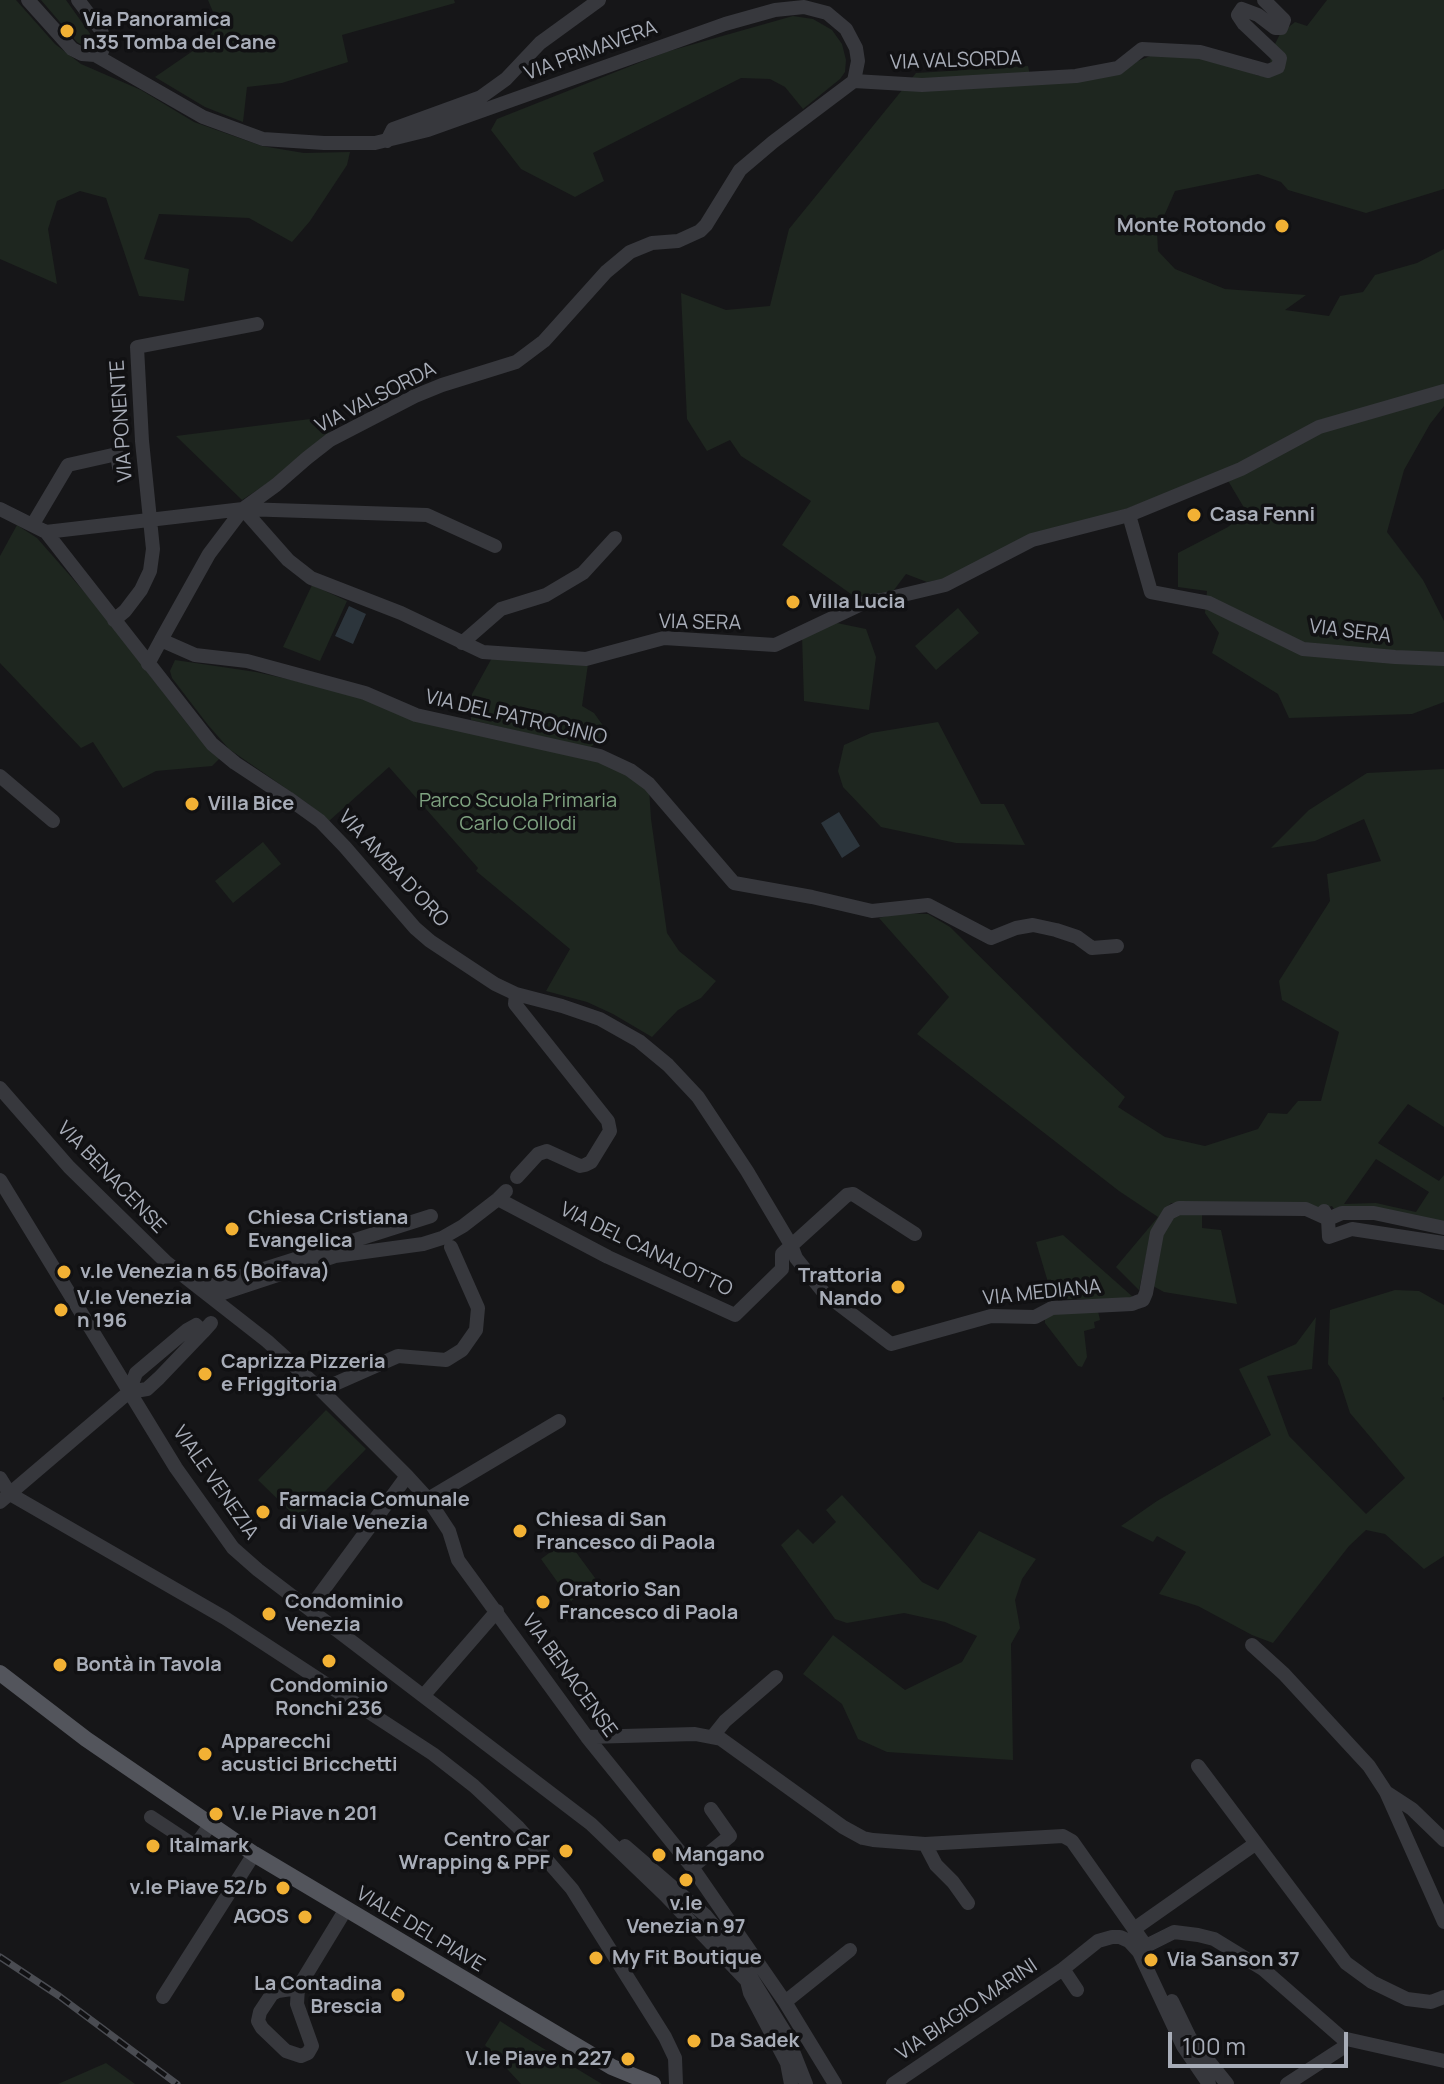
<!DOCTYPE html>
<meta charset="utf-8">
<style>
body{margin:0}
#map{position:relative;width:1444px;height:2084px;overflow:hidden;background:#161618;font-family:Manrope,sans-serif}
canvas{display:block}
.scale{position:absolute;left:1168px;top:2032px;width:180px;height:36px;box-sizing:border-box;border:4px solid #a8adb8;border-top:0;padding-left:10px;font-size:24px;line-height:28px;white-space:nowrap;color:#a8adb8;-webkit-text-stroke:6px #111113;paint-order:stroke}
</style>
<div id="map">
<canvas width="1444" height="2084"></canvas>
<div class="scale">100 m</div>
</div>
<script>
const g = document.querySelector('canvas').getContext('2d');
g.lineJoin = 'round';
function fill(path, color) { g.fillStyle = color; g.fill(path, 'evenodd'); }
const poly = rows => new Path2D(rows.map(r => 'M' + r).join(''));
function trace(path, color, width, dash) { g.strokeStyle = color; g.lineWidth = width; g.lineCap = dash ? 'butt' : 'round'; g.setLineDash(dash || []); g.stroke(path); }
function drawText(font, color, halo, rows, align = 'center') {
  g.font = font + ' Manrope,sans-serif'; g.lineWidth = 7; g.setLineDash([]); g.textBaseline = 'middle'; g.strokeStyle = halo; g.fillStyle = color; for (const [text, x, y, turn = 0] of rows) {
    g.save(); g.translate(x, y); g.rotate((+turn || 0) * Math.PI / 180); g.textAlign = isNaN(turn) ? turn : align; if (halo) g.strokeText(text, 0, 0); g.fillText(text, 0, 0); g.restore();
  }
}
const green = poly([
 [0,0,16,0,55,44,81,64,141,90,194,122,262,146,304,153,350,152,347,165,310,221,292,242,249,218,159,214,144,259,189,269,184,301,139,296,106,198,80,191,57,201,48,229,57,284,0,259],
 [41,0,66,0,91,35,89,43,82,45,77,42],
 [208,0,454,0,455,3,342,35,348,62,282,83,247,87,243,122,205,107,155,77,203,44,218,24],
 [1327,0,1444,0,1444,189,1366,213,1288,190,1281,182,1258,174,1175,191,1157,232,1158,251,1175,269,1225,289,1306,295,1285,310,1329,316,1340,296,1363,292,1375,275,1417,263,1444,249,1444,387,1346,413,1238,466,943,579,927,582,906,574,891,594,858,599,782,545,811,501,741,456,730,440,707,451,687,419,681,293,726,310,770,306,789,229,916,73,1028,66,1032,85,1111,72,1155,54,1202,54,1259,76,1270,69,1271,52,1280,34,1295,22,1307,26],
 [793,16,813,19,832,30,842,44,846,60,845,72,840,79,803,109,785,87,770,79,741,78,593,153,604,181,575,197,521,169,491,130,497,119,666,52],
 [1444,397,1444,406,1430,424,1404,470,1387,532,1423,580,1444,621,1444,702,1412,714,1289,718,1278,694,1212,653,1219,633,1205,613,1207,591,1178,587,1178,553,1228,527,1246,511,1227,479,1320,430],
 [326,417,329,434,283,473,242,500,176,436],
 [17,525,37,538,95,604,193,731,220,758,212,766,156,771,123,788,93,742,81,748,0,663,0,556],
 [312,585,347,601,320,661,283,647],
 [958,608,979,633,936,670,915,646],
 [832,622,866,629,876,657,869,710,804,701,802,635],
 [493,656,588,664,582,706,594,713,604,727,600,738,590,748,471,720,472,694],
 [175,660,256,672,359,695,606,763,649,788,651,819,667,933,679,951,716,981,701,998,678,1010,652,1037,613,1014,587,1002,546,991,570,949,476,871,478,868,389,767,329,821,307,803,229,749,208,725,172,678,170,671],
 [938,722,981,804,1004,804,1025,845,956,843,881,827,843,787,838,771,844,745,871,733],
 [1444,769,1444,1127,1408,1104,1378,1143,1439,1181,1444,1175,1444,1224,1336,1212,1332,1206,1308,1213,1171,1203,1159,1217,1150,1238,1139,1290,1116,1267,1158,1217,1119,1191,917,1034,949,997,879,918,898,913,928,914,950,927,1073,1049,1125,1097,1118,1107,1165,1137,1205,1146,1258,1129,1268,1113,1287,1114,1298,1101,1321,1101,1339,1032,1282,1000,1279,981,1330,901,1327,874,1381,861,1364,819,1315,841,1271,848,1309,810,1367,773],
 [1376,1159,1429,1192,1416,1212,1376,1203,1344,1204],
 [263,842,281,864,233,903,215,881],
 [1179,1212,1202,1213,1202,1228,1221,1230,1237,1304,1164,1292,1153,1286,1162,1234,1171,1217],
 [1063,1235,1133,1297,1131,1299,1053,1299,1036,1242],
 [1395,1290,1419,1291,1444,1305,1444,1397,1442,1398,1444,1401,1444,1556,1424,1569,1385,1534,1366,1530,1349,1546,1273,1643,1252,1635,1198,1606,1159,1594,1186,1552,1157,1536,1153,1542,1121,1526,1157,1501,1271,1435,1239,1369,1296,1344,1316,1317,1312,1369,1267,1376,1289,1436,1366,1514,1405,1478,1350,1413,1339,1379,1328,1364,1330,1310],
 [1098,1311,1100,1320,1094,1322,1095,1328,1084,1331,1087,1357,1082,1367,1078,1366,1045,1323,1045,1318,1051,1314],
 [326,1410,366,1449,298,1519,258,1480],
 [842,1495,922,1582,938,1590,979,1531,1036,1559,1022,1579,1015,1600,1020,1628,1011,1644,1013,1760,887,1752,858,1739,842,1704,803,1674,833,1635,905,1690,962,1662,977,1636,945,1622,904,1613,847,1623,835,1619,781,1545,798,1529,813,1544,836,1522,826,1510],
 [567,1540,598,1582,571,1601,541,1559],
 [500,2021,531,2041,602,2084,521,2084,485,2045],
 [106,2063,135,2084,58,2084]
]);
const water = poly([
 [349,606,366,614,353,644,335,636],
 [839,812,860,846,842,858,821,823]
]);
const minor = poly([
 [28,0,72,49,82,54,95,55,102,51,105,43,101,30,78,0],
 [95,55,203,117,263,139,324,143,375,143,428,130,725,24,775,10,804,7,827,13,846,29,856,48,858,61,854,81],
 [387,141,393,129,481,97,506,79,540,43,599,0],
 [0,509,46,532,212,744,235,763,288,798,320,821,345,847,415,928,430,941,495,984,516,994,562,1006,600,1019,639,1041,668,1065,698,1097,747,1171,791,1245,796,1258,824,1293,891,1344,991,1316,1035,1317,1052,1308,1132,1304,1137,1302,1143,1300,1146,1293,1157,1233,1169,1213,1179,1208,1306,1209,1328,1219,1342,1213,1374,1213,1444,1228],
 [243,509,288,560,311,578,401,613,483,652,586,659,664,638,775,645,868,601,882,600,945,585,1032,540,1129,515,1241,469,1319,427,1444,391],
 [1129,515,1151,592,1209,603,1303,649,1395,657,1444,659],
 [33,524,68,465,117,454,119,467],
 [46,532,243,509,427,515,495,546],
 [114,620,125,611,141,590,150,571,153,549,142,441,137,347,257,324],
 [161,640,209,554,243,509,276,485,307,458,330,440,415,396,442,385,516,362,544,341,606,272,630,252,652,243,678,241,700,231,706,225,740,170,773,142,854,81,922,85,1076,76,1118,68,1142,49,1200,52,1268,71,1278,67,1280,58,1244,24,1238,15,1242,9,1258,15,1275,28,1281,28,1284,20,1264,0],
 [462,643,501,609,546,595,583,573,615,538],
 [148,664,161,640,195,655,247,661,365,693,416,715,600,756,630,770,649,784,734,883,812,897,872,911,928,905,991,938,1016,928,1033,925,1056,930,1077,937,1092,948,1117,946],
 [0,776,53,821],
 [516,994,515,1004,608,1121,610,1131,591,1162,585,1165,580,1166,547,1151,538,1154,517,1177],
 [0,1088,69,1167,166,1262,267,1341,321,1390,407,1476,428,1499,449,1531,458,1560,587,1737,692,1867,785,2002,835,2084],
 [0,1180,176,1468,233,1548,258,1570,591,1824,665,1895,747,1981,750,1993,787,2063,791,2084],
 [498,1199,608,1257,735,1315,782,1269,782,1254,847,1195,853,1194,915,1234],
 [1324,1211,1328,1219,1329,1237,1352,1229,1444,1243],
 [201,1289,431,1216],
 [214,1299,223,1293,335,1256,423,1244,442,1238,463,1226,498,1199,506,1191],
 [203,1332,196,1325,187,1330,136,1373,129,1392,147,1389,159,1378,203,1332,211,1323],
 [321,1390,398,1356,446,1360,462,1350,476,1330,478,1308,451,1247],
 [0,1478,10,1494,225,1618,433,1754,474,1786,518,1827,572,1889,665,2037,675,2058,676,2084],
 [428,1499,559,1421],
 [0,1502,129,1392],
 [310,1608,407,1476],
 [1252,1645,1284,1674,1369,1766,1386,1792,1444,1922],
 [424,1695,497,1611],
 [713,1736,725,1721,776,1677],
 [587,1737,695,1734,721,1739,843,1827,863,1838,873,1840,925,1844,1063,1836,1072,1841,1146,1946,1174,1932,1198,1935,1214,1939,1263,1969,1342,2038,1444,2061],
 [1198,1766,1346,1963,1372,1982,1407,1999,1431,2002,1444,1997],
 [1386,1792,1412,1809,1444,1840],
 [151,1817,195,1846,210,1825],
 [925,1844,936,1865,953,1882,968,1903],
 [625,1846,705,1915,736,1953,787,2036,806,2084],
 [692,1867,730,1836,711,1809],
 [1134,1929,1255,1844],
 [1063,1969,1077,1990],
 [298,1988,297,2004,312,2046,308,2053,301,2056,286,2051,262,2028,258,2021,260,2012,272,1994,278,1991,298,1988],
 [298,1988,346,1909],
 [163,1997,254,1854],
 [1172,2001,1190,2038,1227,2084],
 [785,2002,850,1950],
 [893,2084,1063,1969,1098,1941,1112,1937,1120,1937,1129,1941,1139,1952,1183,2046,1209,2084],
 [1287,2084,1341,2049]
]);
const major = poly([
 [0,1673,86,1739,254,1854,612,2067,653,2084]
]);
const rail = poly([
 [0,1957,59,1996,177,2084]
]);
const markers = [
 [67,31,8,"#f2b134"],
 [1282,226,8,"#f2b134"],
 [1194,515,8,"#f2b134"],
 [793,602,8,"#f2b134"],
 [192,804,8,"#f2b134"],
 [232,1229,8,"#f2b134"],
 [64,1272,8,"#f2b134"],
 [898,1287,8,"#f2b134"],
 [61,1310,8,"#f2b134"],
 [205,1374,8,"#f2b134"],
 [263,1512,8,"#f2b134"],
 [520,1531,8,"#f2b134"],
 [543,1602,8,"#f2b134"],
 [269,1614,8,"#f2b134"],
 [329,1661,8,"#f2b134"],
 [60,1665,8,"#f2b134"],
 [205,1754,8,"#f2b134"],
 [216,1814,8,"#f2b134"],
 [153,1846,8,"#f2b134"],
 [566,1851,8,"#f2b134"],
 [659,1855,8,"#f2b134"],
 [686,1880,8,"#f2b134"],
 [283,1888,8,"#f2b134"],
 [305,1917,8,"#f2b134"],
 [596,1958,8,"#f2b134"],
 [1151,1960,8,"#f2b134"],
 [398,1995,8,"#f2b134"],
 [694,2041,8,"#f2b134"],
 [628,2059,8,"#f2b134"]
];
const poiNames = [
 ["Via Panoramica",83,20],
 ["n35 Tomba del Cane",83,43],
 ["Monte Rotondo",1266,226,"right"],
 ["Casa Fenni",1210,515],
 ["Villa Lucia",809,602],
 ["Villa Bice",208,804],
 ["Chiesa Cristiana",248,1218],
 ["Evangelica",248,1241],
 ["v.le Venezia n 65 (Boifava)",80,1272],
 ["Trattoria",882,1276,"right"],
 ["Nando",882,1299,"right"],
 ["V.le Venezia",77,1298],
 ["n 196",77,1321],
 ["Caprizza Pizzeria",221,1362],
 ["e Friggitoria",221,1385],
 ["Farmacia Comunale",279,1500],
 ["di Viale Venezia",279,1523],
 ["Chiesa di San",536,1520],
 ["Francesco di Paola",536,1543],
 ["Oratorio San",559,1590],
 ["Francesco di Paola",559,1613],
 ["Condominio",285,1602],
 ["Venezia",285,1625],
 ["Bontà in Tavola",76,1665],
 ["Condominio",329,1686,"center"],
 ["Ronchi 236",329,1709,"center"],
 ["Apparecchi",221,1742],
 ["acustici Bricchetti",221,1765],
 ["V.le Piave n 201",232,1814],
 ["Centro Car",550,1840,"right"],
 ["Wrapping & PPF",550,1863,"right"],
 ["Italmark",169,1846],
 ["Mangano",675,1855],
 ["v.le Piave 52/b",267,1888,"right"],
 ["v.le",686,1904,"center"],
 ["Venezia n 97",686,1927,"center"],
 ["AGOS",289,1917,"right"],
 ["My Fit Boutique",612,1958],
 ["Via Sanson 37",1167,1960],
 ["La Contadina",382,1984,"right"],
 ["Brescia",382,2007,"right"],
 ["Da Sadek",710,2041],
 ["V.le Piave n 227",612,2059,"right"]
];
const streetNames = [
 ["VIA PRIMAVERA",591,51,-20],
 ["VIA VALSORDA",956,61,-2],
 ["VIA VALSORDA",376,398,-27],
 ["VIA PONENTE",122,421,-94],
 ["VIA SERA",700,623,1],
 ["VIA SERA",1350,632,7],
 ["VIA DEL PATROCINIO",516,718,13],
 ["VIA AMBA D'ORO",393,869,47],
 ["VIA BENACENSE",111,1178,46],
 ["VIA DEL CANALOTTO",646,1250,26],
 ["VIA MEDIANA",1042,1293,-6],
 ["VIALE VENEZIA",215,1483,55],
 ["VIA BENACENSE",569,1676,54],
 ["VIALE DEL PIAVE",420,1930,31],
 ["VIA BIAGIO MARINI",967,2010,-34]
];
const parkNames = [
 ["Parco Scuola Primaria",518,801],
 ["Carlo Collodi",518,824]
];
fill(green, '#1e261f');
fill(water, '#2c353c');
trace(minor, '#37383d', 14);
trace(major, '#53555c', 16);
trace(rail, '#4a4c52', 7);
trace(rail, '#111113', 4, [12]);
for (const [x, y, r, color] of markers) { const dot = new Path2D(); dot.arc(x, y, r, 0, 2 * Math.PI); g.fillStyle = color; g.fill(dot); trace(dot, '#111113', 3); }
drawText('bold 20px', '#a8adb8', '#111113', poiNames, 'left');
drawText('20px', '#a8adb8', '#111113', streetNames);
drawText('20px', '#7fa381', '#111113', parkNames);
</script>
